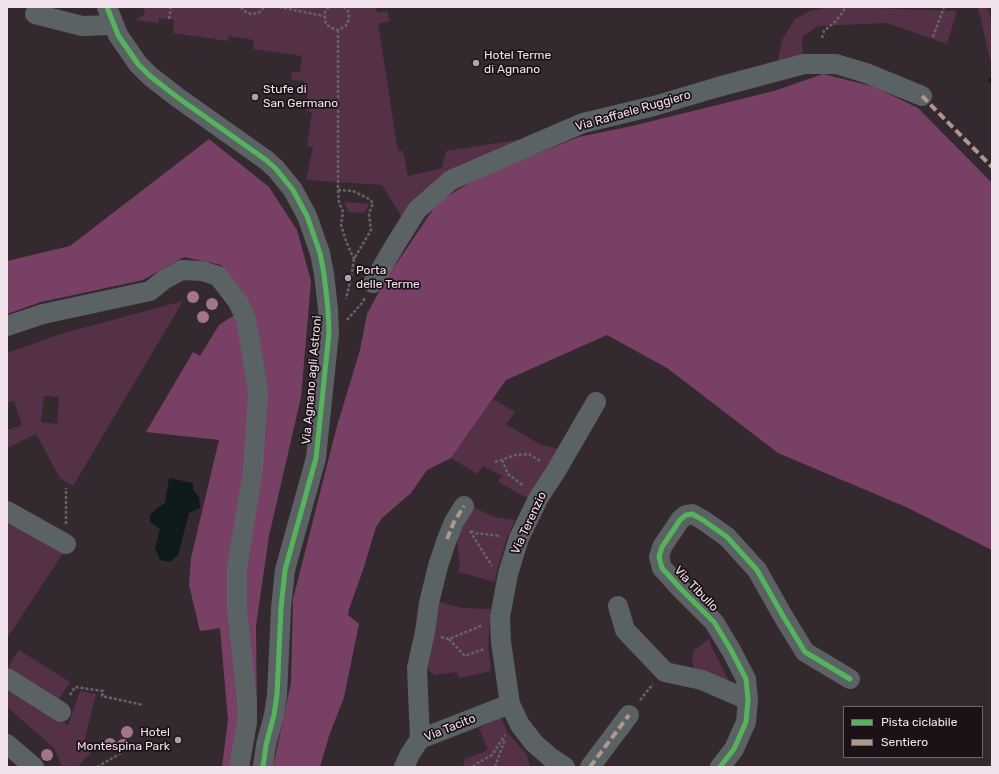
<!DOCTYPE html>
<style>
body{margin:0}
#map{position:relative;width:999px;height:774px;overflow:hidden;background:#352930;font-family:Rubik,sans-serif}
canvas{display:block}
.frame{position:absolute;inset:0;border:8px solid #f1e2eb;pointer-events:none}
.legend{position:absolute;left:843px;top:706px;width:140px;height:52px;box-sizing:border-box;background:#1b1117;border:1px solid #71656c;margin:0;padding:5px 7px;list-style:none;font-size:12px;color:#f1e2eb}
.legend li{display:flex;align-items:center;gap:8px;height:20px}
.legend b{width:20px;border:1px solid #71656c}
</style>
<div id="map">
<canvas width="999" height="774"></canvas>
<div class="frame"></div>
<ul class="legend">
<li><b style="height:5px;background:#56b35d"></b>Pista ciclabile</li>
<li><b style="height:5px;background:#b2968c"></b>Sentiero</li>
</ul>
</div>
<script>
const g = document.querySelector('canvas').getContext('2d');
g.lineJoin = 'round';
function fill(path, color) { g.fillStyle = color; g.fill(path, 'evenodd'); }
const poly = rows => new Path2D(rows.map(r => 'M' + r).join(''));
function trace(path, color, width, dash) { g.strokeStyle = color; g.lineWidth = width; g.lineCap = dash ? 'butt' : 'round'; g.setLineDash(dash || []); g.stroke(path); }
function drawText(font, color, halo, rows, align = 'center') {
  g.font = font + ' Rubik,sans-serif'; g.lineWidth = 3.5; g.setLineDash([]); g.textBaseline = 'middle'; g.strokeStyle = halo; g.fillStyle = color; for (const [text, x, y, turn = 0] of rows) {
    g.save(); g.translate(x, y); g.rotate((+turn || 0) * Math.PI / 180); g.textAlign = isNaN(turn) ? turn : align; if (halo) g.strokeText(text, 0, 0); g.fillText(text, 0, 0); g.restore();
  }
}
const green = poly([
 [143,7,376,7,377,13,387,11,390,21,378,24,398,151,403,151,408,176,442,168,446,151,517,140,517,144,405,222,382,185,306,180,313,147,307,146,312,112,306,111,308,95,303,95,304,81,291,80,292,72,300,72,302,56,253,49,254,40,229,36,228,41,173,33,174,20,159,18,158,23,135,20,145,14],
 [829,7,846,7,957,11,947,44,887,23,817,26,802,37,803,59,779,65,778,58,782,40,795,19,810,11],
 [978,7,987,7,992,22,992,60,990,59],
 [344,202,369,204,365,213,348,212],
 [183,301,73,486,60,478,36,434,7,448,7,429,8,430,22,425,14,401,7,403,7,353,64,333],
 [44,396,59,397,57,424,41,422],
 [493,399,515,412,506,424,541,445,558,449,527,498,498,482,502,476,483,466,477,474,451,458],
 [471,506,494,517,515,520,506,541,496,574,495,582,458,572,460,565,456,534],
 [7,520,64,552,7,638],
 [436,601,462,608,491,609,488,647,491,671,459,678,457,672,435,675,422,667],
 [709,639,711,646,730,683,694,668,692,661,694,650],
 [19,650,70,682,59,699,8,667],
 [7,690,68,725,80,691,96,694,85,738,91,753,77,767,62,767,54,748,7,707],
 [501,717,507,732,527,755,530,767,463,767,465,759,488,750,479,728]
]);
const forest = poly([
 [823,74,875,87,918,108,992,183,992,550,906,507,778,453,667,368,607,335,506,380,451,458,427,470,411,493,382,518,376,527,363,570,349,609,348,615,359,624,344,697,329,736,320,767,273,767,291,682,293,599,337,426,360,350,367,314,384,282,438,202,479,177,579,137,632,126,774,91],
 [209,139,269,187,297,230,311,281,301,397,269,536,256,626,257,722,249,767,222,767,228,720,220,628,200,631,189,585,191,558,219,440,146,432,193,352,200,356,219,325,250,305,221,265,184,257,143,280,41,302,7,314,7,261,70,246]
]);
const water = poly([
 [169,478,193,483,193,490,199,497,200,508,189,513,178,555,170,562,160,560,155,548,160,529,150,522,150,515,156,509,165,503]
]);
const stream = poly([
 [991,80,992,81]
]);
const path = poly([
 [241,7,244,11,251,14,258,13,261,11,264,7],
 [279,7,324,16],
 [329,7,325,12,325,20,326,24,330,27,334,29,338,30,346,26,349,19,349,15,348,11,344,7],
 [169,19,171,7],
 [338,30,338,190,339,202,343,212,341,225,346,241,354,259],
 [933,37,944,7],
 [822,38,824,31,836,21,846,7],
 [338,190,353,191,369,199,373,203,369,214,371,230,354,259,351,278,346,299],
 [347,320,362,303,365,298],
 [502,460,508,474,524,486],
 [495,462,516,455,529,454,540,461],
 [66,524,66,488],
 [470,531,492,566],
 [471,531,474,533,501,536],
 [441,637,449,639,483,625],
 [449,639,465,656,484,649],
 [70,695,75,687,103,691,102,696,143,705],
 [640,700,653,684],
 [97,767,123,752],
 [473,767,476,764,485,759,492,755,505,735],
 [495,767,505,739]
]);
const minor = poly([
 [107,7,118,35,138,64,150,76,177,97,266,160,276,169,293,190,307,216,320,253,324,274,328,309,329,333,316,458,285,570,281,608,278,674,277,695,274,715,266,745,263,767],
 [35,14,82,26,114,25],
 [373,283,395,245,417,210,451,180,583,123,654,106,718,87,804,64,836,64,866,73,922,96],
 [7,326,43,314,150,291,165,279,182,270,202,271,218,276,238,302,246,319,258,391,253,470,237,568,237,608,247,702,247,722,239,767],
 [7,511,66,544],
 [618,606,625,630,665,672,702,680,748,700],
 [7,678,61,712],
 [420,739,417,668,425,632,429,603,438,566,447,539,454,522,464,506],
 [7,744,34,767],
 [404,767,410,754,420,739,510,704],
 [565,767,550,757,534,743,520,725,510,704,501,642,500,617,508,574,519,538,539,497,556,471,596,402],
 [590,767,629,715],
 [720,767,734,749,746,722,748,700,746,679,731,650,714,622,680,588,662,568,659,557,662,547,680,520,686,515,692,514,703,520,727,537,757,570,783,616,805,652,850,679]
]);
const quiet = poly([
 [922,96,992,167],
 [447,539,454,522,464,506],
 [590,767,629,715]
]);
const cycleway = poly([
 [107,7,118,35,138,64,150,76,177,97,266,160,276,169,293,190,307,216,320,253,324,274,328,309,329,333,316,458,285,570,281,608,278,674,277,695,274,715,266,745,263,767],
 [720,767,734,749,746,722,748,700,746,679,731,650,714,622,680,588,662,568,659,557,662,547,680,520,686,515,692,514,703,520,727,537,757,570,783,616,805,652,850,679]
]);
const trees = [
 [193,297],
 [212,304],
 [203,317],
 [127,732],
 [110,744],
 [123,745],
 [47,755]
];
const markers = [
 [476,63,4,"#afa1aa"],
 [255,97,4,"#afa1aa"],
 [348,278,4,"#afa1aa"],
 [178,740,4,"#afa1aa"]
];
const poiNames = [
 ["Hotel Terme",484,56],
 ["di Agnano",484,70],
 ["Stufe di",263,90],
 ["San Germano",263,104],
 ["Porta",356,271],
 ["delle Terme",356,285],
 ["Hotel",170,733,"right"],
 ["Montespina Park",170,747,"right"]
];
const streetNames = [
 ["Via Raffaele Ruggiero",633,111,-16],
 ["Via Agnano agli Astroni",312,380,-85],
 ["Via Terenzio",529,523,-65],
 ["Via Tibullo",696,589,46],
 ["Via Tacito",450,728,-22]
];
fill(green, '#543146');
fill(forest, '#784064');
fill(water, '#0f1a1a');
trace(stream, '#0f1a1a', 5);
trace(path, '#636567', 2.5, [3, 2]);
trace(minor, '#5b6263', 20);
trace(quiet, '#b2968c', 4, [8, 4]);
trace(cycleway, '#56b35d', 5);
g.fillStyle = '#a27490';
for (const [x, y] of trees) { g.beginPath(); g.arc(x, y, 6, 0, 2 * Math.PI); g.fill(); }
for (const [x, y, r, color] of markers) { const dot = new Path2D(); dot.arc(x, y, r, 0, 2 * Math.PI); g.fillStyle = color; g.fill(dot); trace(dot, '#1b1117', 1.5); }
drawText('12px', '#f1e2eb', '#1b1117', poiNames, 'left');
drawText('12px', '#f1e2eb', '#1b1117', streetNames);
</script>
